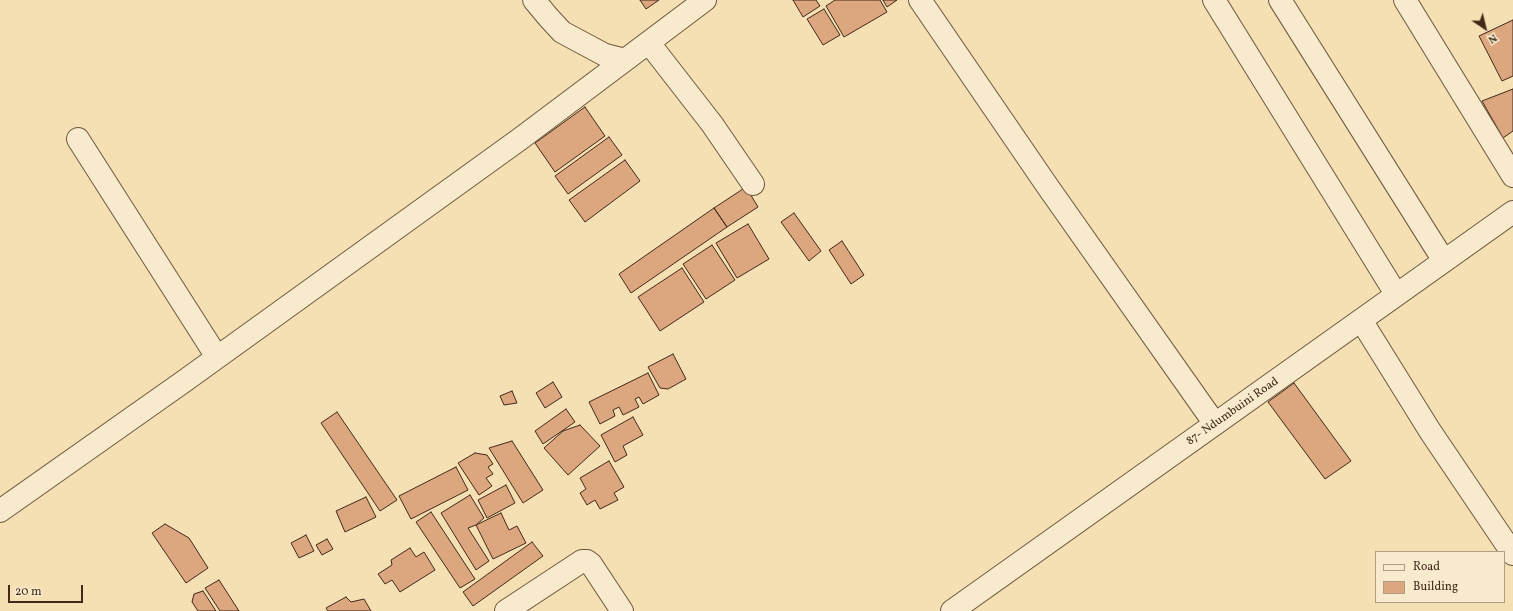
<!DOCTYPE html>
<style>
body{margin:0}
#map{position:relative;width:1513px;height:611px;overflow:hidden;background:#f4e0b2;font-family:Vollkorn,serif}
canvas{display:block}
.legend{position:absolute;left:1375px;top:551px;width:130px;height:52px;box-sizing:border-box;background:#f8ebcd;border:1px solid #af9d85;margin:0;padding:5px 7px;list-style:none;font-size:12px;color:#42291a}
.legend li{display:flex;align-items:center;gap:8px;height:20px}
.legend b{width:20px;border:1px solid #af9d85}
.north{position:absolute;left:1465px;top:8px;width:40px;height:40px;-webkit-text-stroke:3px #f8ebcd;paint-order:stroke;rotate:145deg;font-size:11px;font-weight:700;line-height:16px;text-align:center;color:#42291a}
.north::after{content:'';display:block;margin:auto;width:14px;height:18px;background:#42291a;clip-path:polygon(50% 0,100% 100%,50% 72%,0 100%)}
.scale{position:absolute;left:8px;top:585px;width:75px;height:18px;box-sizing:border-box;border:2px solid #42291a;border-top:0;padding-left:5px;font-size:12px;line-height:14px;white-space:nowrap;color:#42291a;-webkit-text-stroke:3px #f8ebcd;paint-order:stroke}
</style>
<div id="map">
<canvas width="1513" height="611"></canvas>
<ul class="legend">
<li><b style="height:5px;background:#f8ebcd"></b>Road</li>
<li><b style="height:11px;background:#dca67e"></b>Building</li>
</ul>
<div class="north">N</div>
<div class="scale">20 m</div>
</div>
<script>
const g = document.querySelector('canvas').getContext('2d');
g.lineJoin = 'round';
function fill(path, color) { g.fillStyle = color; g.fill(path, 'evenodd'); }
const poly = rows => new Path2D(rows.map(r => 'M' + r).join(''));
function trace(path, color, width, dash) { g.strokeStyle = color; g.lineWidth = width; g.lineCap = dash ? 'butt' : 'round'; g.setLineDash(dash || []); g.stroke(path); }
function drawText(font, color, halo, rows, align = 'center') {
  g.font = font + ' Vollkorn,serif'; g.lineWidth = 3; g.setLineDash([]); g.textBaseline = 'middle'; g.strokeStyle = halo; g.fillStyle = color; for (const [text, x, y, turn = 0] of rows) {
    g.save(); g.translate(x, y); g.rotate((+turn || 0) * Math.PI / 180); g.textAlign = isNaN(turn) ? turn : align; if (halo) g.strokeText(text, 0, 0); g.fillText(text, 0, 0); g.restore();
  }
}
const building = poly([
 [640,0,659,0,646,9,640,0],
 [793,0,816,0,820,6,803,17,793,0],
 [835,0,880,0,887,12,844,37,826,6,835,0],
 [883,0,897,0,887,7,883,0],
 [824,9,840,35,823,45,807,19,824,9],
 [1513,20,1513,76,1502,81,1479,36,1513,20],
 [1513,89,1513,131,1503,138,1482,101,1513,89],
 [585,107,605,136,555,172,535,143,585,107],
 [609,137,622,155,568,194,555,176,609,137],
 [625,160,640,181,585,222,569,200,625,160],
 [746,187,758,207,727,227,714,208,746,187],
 [714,208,727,227,631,293,619,274,714,208],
 [794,213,821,251,809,261,781,222,794,213],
 [748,224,769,259,737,278,716,243,748,224],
 [842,241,864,275,851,284,829,250,842,241],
 [712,245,735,280,706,299,683,264,712,245],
 [682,268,704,302,660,331,638,297,682,268],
 [673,354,686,379,668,389,660,388,648,367,673,354],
 [648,373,659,395,643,404,639,397,635,399,639,407,623,415,619,407,613,410,615,416,600,424,589,402,648,373],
 [553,382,562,397,545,408,536,393,553,382],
 [1294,383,1351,461,1325,479,1268,402,1294,383],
 [512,391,517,403,504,405,500,396,512,391],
 [566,409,575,422,543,444,535,431,566,409],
 [337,412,397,500,380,511,321,423,337,412],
 [633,417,643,435,623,446,627,455,615,462,601,435,633,417],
 [580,425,600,446,568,475,544,448,563,431,580,425],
 [512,441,543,490,523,503,489,448,512,441],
 [475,453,487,455,493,464,488,467,493,474,486,478,492,486,479,495,458,463,475,453],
 [609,461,624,487,614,493,618,500,600,509,595,500,587,505,580,493,586,489,580,478,609,461],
 [456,467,468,490,411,519,399,496,456,467],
 [506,485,515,503,487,518,478,500,506,485],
 [470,495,484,518,476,525,468,528,489,561,476,570,441,513,470,495],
 [366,497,376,517,345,532,336,511,366,497],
 [431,512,475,579,460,588,416,522,431,512],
 [501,513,509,530,517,526,526,543,493,559,476,525,501,513],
 [165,524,189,538,208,568,186,583,152,533,165,524],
 [306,535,314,551,299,558,291,543,306,535],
 [327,539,333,549,322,555,316,545,327,539],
 [532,542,543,556,473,606,463,592,532,542],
 [410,548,416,557,424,552,435,570,400,592,392,580,385,584,378,574,392,565,391,560,410,548],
 [219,580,239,611,220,611,205,588,219,580],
 [203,591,216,611,198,611,192,602,194,594,203,591],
 [346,597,351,602,364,599,371,611,328,611,326,608,346,597]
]);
const minor = poly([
 [534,0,549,18,562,32,605,55,625,60],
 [920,0,1048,187,1215,424],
 [1214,0,1396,294],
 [1280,0,1444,261],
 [1405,0,1513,176],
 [649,43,712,124,753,184],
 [78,139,217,357],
 [1361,320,1430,431,1513,554],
 [0,511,183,382,520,139,705,0],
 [506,611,582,561,587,561,591,564,622,611],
 [952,611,1513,212]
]);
const streetNames = [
 ["87- Ndumbuini Road",1233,412,-35]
];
fill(building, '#dca67e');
trace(building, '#42291a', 1);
trace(minor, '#6e5740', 24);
trace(minor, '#f8ebcd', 22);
drawText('12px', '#42291a', '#f8ebcd', streetNames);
</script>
